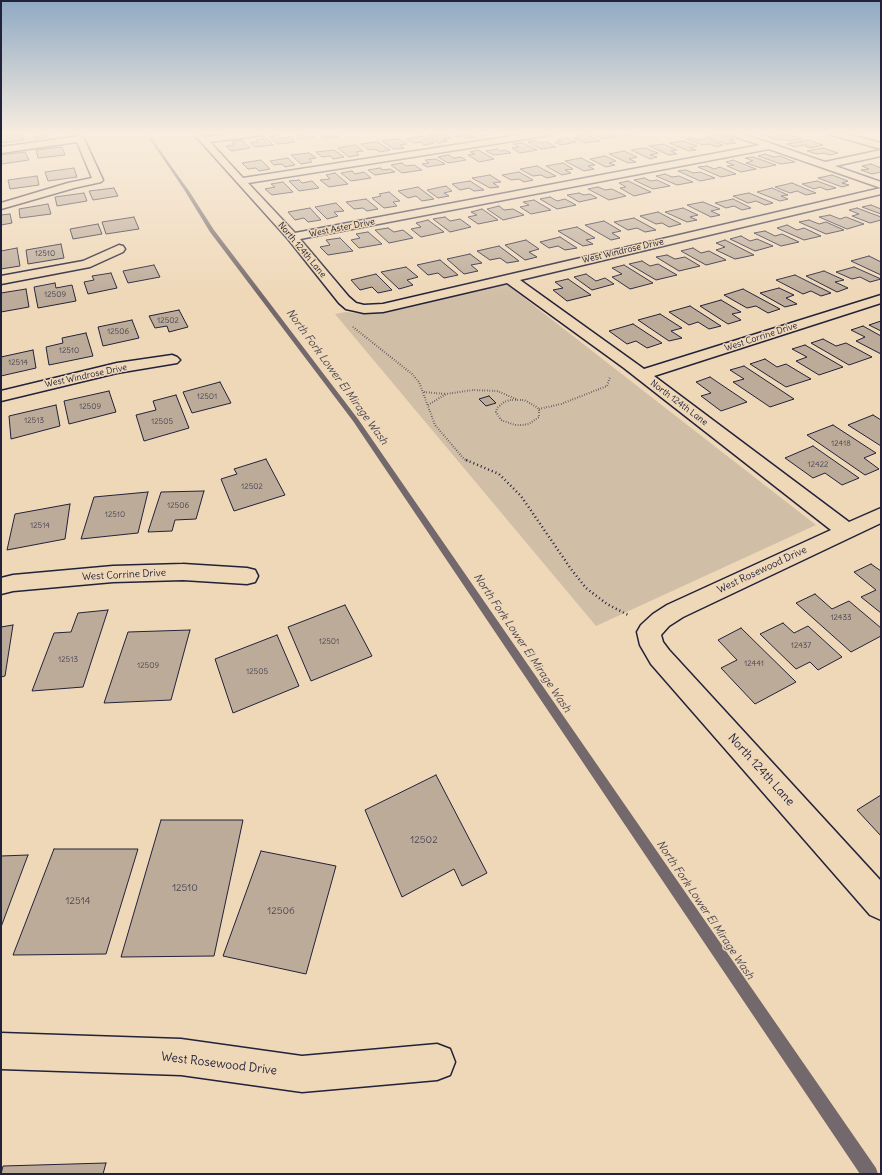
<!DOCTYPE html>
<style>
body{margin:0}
#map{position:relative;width:882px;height:1175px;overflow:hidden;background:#efd8b8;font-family:Delius,sans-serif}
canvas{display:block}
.frame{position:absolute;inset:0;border:2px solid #22223b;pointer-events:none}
</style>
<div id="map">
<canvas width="882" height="1175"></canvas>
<div class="frame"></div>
</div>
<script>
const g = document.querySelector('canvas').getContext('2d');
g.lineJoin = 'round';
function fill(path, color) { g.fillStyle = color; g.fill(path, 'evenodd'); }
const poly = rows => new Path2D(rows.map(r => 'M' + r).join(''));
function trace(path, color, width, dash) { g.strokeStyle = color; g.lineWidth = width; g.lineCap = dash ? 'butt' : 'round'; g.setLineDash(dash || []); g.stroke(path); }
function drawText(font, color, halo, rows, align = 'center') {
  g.font = font + ' Delius,sans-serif'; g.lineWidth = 3; g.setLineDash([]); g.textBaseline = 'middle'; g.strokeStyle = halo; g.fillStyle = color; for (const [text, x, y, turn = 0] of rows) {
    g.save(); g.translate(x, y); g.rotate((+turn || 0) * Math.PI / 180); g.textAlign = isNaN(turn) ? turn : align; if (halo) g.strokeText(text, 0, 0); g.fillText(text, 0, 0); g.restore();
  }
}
const green = poly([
 [506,284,816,525,596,626,335,314,346,312,363,314,385,313]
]);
const stream = poly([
 [145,132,147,132,189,191,214,230,358,419,876,1168,878,1174,860,1174,353,421,210,232,185,191,145,132]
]);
const building = poly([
 [33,132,57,132,57,133,47,135,48,137,35,139,33,132],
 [311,132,316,136,299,139,296,136,303,135,301,134,311,132],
 [316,132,335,132,341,136,325,138,316,132],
 [448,132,466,132,476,137,467,138,463,136,457,137,448,132],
 [472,132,490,132,485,132,489,135,480,136,472,132],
 [588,132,607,132,618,136,603,139,588,132],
 [614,132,633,132,639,134,625,136,614,132],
 [763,132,783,132,763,136,756,133,763,132],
 [443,133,451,138,443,139,447,141,438,143,427,136,443,133],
 [583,133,600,141,585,143,574,138,581,137,575,134,583,133],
 [21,134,24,140,1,143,1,136,21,134],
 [720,134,734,140,729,141,736,143,727,144,707,137,720,134],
 [788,134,802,139,789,141,782,139,776,140,768,137,788,134],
 [278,135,281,138,290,137,295,142,278,144,270,137,278,135],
 [422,136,434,143,424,145,421,142,414,143,406,139,422,136],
 [266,138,273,145,255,147,250,143,258,142,256,140,266,138],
 [566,138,576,142,561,145,555,142,561,141,557,139,566,138],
 [692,138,697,140,705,138,723,145,716,147,710,144,703,145,686,139,692,138],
 [399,139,407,144,400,145,404,148,394,149,382,141,399,139],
 [242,140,250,148,231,151,226,146,234,145,232,142,242,140],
 [808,140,823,145,810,148,803,145,795,147,787,144,808,140],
 [535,141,540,143,547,142,556,147,541,149,528,142,535,141],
 [683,141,697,146,690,148,696,150,689,151,669,143,683,141],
 [377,142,390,150,380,152,375,149,369,150,361,144,377,142],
 [522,143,537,150,520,153,512,148,519,147,513,144,522,143],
 [663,144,677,150,671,151,677,154,669,155,649,146,663,144],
 [355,145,363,151,356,152,359,155,349,157,338,148,355,145],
 [62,147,65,155,38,158,36,150,62,147],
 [645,148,658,153,650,155,657,157,650,159,631,150,645,148],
 [823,148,838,153,830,155,824,153,817,154,807,151,823,148],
 [497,149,500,151,505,150,511,153,494,155,486,151,497,149],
 [334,150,344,157,333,159,330,156,322,157,316,152,334,150],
 [478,150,494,159,479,162,468,155,475,154,470,152,478,150],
 [624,151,637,157,629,159,636,162,628,163,609,154,624,151],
 [25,152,29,160,2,164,1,155,25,152],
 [309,153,316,158,309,159,312,162,301,164,291,155,309,153],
 [765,154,774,157,780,156,795,162,781,164,758,156,765,154],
 [448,155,454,158,461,157,466,160,448,163,438,157,448,155],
 [605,156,616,161,609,163,615,165,606,167,590,159,605,156],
 [753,157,776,165,761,168,746,163,753,161,745,158,753,157],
 [288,158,295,165,285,167,282,164,274,165,270,161,288,158],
 [581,158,595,165,588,166,594,169,584,171,565,161,581,158],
 [436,159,445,164,427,167,422,164,429,163,425,160,436,159],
 [261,160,270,169,259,171,256,168,248,169,242,163,261,160],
 [733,160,756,169,741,172,727,166,734,165,726,162,733,160],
 [402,163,406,166,414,165,422,170,402,173,391,165,402,163],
 [563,163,573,169,565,170,571,173,562,175,546,166,563,163],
 [871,164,881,168,881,172,872,174,861,170,869,169,862,166,871,164],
 [537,166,556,176,547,178,541,175,533,176,520,169,537,166],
 [707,166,714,169,720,167,736,174,721,177,698,167,707,166],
 [74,168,77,177,48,181,45,172,74,168],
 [380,168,383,170,390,169,395,172,375,175,368,170,380,168],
 [686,170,693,173,700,172,715,178,700,181,678,171,686,170],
 [352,171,355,174,364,172,371,178,351,181,341,173,352,171],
 [519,172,533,180,524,182,519,179,511,180,502,175,519,172],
 [335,173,348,184,329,187,320,180,330,179,326,175,335,173],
 [665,174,672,177,679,176,693,182,677,185,656,176,665,174],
 [490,175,501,182,493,183,499,187,490,188,472,178,490,175],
 [832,175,848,181,842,183,849,185,842,187,818,178,832,175],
 [37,176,39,185,10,189,8,180,37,176],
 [644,178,651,181,657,180,670,186,653,189,634,180,644,178],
 [299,180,302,183,312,181,319,188,299,191,289,181,299,180],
 [470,181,484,190,474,191,469,188,460,190,452,184,470,181],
 [628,181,651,192,634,196,620,188,626,187,619,183,628,181],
 [817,181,836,188,827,190,820,187,814,189,802,184,817,181],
 [283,182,293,192,272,195,265,189,275,187,271,184,283,182],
 [792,183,816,193,806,195,797,191,790,193,775,187,792,183],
 [446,186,452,191,444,193,449,196,438,198,427,190,446,186],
 [418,187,434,199,422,201,416,196,408,198,398,191,418,187],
 [598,187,605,190,612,189,626,196,609,200,588,189,598,187],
 [114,188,118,196,93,200,89,191,114,188],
 [772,188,788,195,781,196,788,199,780,201,757,192,772,188],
 [389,192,400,201,393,202,397,206,384,208,372,198,381,196,379,194,389,192],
 [84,193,87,201,57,206,55,197,84,193],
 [579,193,584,195,590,194,597,198,579,202,567,195,579,193],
 [749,193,773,203,765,205,756,201,748,203,733,196,749,193],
 [550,197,557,201,565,199,576,205,557,209,540,199,550,197],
 [366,199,378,209,367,211,363,208,354,209,346,202,366,199],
 [733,199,751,208,742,210,734,206,726,208,715,203,733,199],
 [534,200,551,210,531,214,520,207,529,205,523,202,534,200],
 [703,202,720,209,711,211,720,215,711,217,687,205,703,202],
 [336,203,344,211,334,212,338,216,327,219,315,207,336,203],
 [48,204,51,214,20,218,19,209,48,204],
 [871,205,881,209,881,214,862,207,871,205],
 [499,206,504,210,513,209,524,215,503,220,487,209,499,206],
 [310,208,321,220,308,222,304,218,295,220,288,212,310,208],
 [683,208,698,215,690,217,697,220,687,222,665,212,683,208],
 [857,208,881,217,881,220,870,223,852,216,859,214,849,210,857,208],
 [482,209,498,220,478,224,468,217,477,215,471,212,482,209],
 [658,212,681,224,669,227,662,223,656,224,640,216,658,212],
 [10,214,12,223,1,225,1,215,10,214],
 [830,215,840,219,846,217,864,224,847,229,819,217,830,215],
 [134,217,139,229,106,234,102,222,134,217],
 [445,217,450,221,460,219,471,227,450,232,433,219,445,217],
 [634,218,656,230,645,232,637,228,628,230,614,222,634,218],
 [428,220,444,232,421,237,411,229,421,227,416,223,428,220],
 [809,220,819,224,826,222,844,230,826,234,799,222,809,220],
 [604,221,621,231,612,233,620,238,611,240,585,225,604,221],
 [98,224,102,234,73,239,70,229,98,224],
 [787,225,797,230,804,228,821,236,804,240,777,228,787,225],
 [577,227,595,238,586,240,593,244,583,246,558,231,577,227],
 [388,228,394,232,403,230,413,238,389,243,375,230,388,228],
 [765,231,775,236,782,234,799,242,781,246,754,233,765,231],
 [368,232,382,244,359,248,351,240,360,238,356,234,368,232],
 [741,236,750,241,757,239,773,246,755,251,730,239,741,236],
 [560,237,577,248,565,250,558,246,549,248,540,242,560,237],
 [340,238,353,251,328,255,320,247,330,245,326,240,340,238],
 [526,240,539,249,529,252,537,257,525,260,505,245,526,240],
 [725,240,754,255,735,259,716,250,725,247,716,243,725,240],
 [61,244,64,258,28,264,26,250,61,244],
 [499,246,519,261,507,263,500,258,490,260,477,251,499,246],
 [17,248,20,266,1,269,1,251,17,248],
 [693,248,701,253,709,251,726,260,706,265,681,251,693,248],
 [470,254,482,263,471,265,478,271,464,274,447,259,470,254],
 [667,255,675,259,685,257,700,266,679,271,656,257,667,255],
 [869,256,881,262,881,275,851,261,869,256],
 [440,260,458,275,444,278,438,273,428,275,417,265,440,260],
 [642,261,650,266,658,264,677,275,656,280,629,264,642,261],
 [154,265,160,277,128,283,123,271,154,265],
 [624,265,653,283,630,289,612,277,622,274,612,268,624,265],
 [406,267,418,277,407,280,413,285,399,289,381,272,406,267],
 [854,267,881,279,870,282,860,277,852,279,836,272,854,267],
 [824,271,844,280,835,282,848,288,837,292,806,276,824,271],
 [111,273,117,288,88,294,84,282,94,280,92,276,111,273],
 [376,274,392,290,378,293,372,287,360,290,351,280,376,274],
 [586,274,596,281,605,278,614,284,592,290,574,277,586,274],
 [795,275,831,293,821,296,811,291,803,294,776,280,795,275],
 [568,279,591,295,567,301,553,290,563,288,555,282,568,279],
 [55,283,56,288,72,285,76,301,38,308,34,287,55,283],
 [779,288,794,295,786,298,797,304,785,307,760,293,779,288],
 [26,289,29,307,1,312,1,293,26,289],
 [743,289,780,309,768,313,756,306,747,308,724,295,743,289],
 [721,300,741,312,732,314,741,320,728,324,700,306,721,300],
 [690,306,721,326,709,329,698,322,689,325,669,312,690,306],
 [179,310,188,327,169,332,167,326,155,328,149,316,179,310],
 [660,314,682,328,671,331,682,338,669,341,638,320,660,314],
 [132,320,139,338,103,346,98,327,132,320],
 [881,321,881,331,869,325,881,321],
 [633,324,662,343,647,348,636,341,627,344,609,331,633,324],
 [863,326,881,336,881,354,856,341,865,337,851,330,863,326],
 [86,333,93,356,49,365,46,347,63,343,62,338,86,333],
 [823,339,836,346,846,343,872,357,849,365,811,343,823,339],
 [805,345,843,367,819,375,796,361,807,357,792,349,805,345],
 [33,350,36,368,1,376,1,357,33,350],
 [765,359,777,367,786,364,811,379,786,387,750,364,765,359],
 [744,366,794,399,770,407,733,382,744,379,730,370,744,366],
 [710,377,747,402,721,411,701,396,711,393,696,382,710,377],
 [220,382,231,403,192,413,183,392,220,382],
 [109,391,116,412,69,424,64,401,109,391],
 [176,395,189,428,144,441,136,415,156,410,153,401,176,395],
 [489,396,496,403,486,406,479,399,489,396],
 [56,405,60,426,11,439,9,416,56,405],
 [873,415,881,420,881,446,848,425,873,415],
 [833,425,876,453,864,458,879,469,865,475,807,435,833,425],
 [813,446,859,478,842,485,825,473,813,478,785,458,813,446],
 [266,459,285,495,234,511,221,479,237,474,234,469,266,459],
 [204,491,196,519,175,520,172,531,148,532,161,492,204,491],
 [148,492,138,533,81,539,94,497,148,492],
 [70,504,65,539,7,550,15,514,70,504],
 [871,564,881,571,881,613,861,597,876,590,854,572,871,564],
 [815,594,832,609,849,601,881,628,881,636,851,652,796,603,815,594],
 [345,605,372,656,311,681,288,627,345,605],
 [108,610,83,687,32,691,54,633,71,632,78,613,108,610],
 [783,623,794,633,808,626,842,657,818,670,810,662,796,669,760,634,783,623],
 [13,625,5,676,1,677,1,627,13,625],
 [741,628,796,682,755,704,721,668,737,660,718,640,741,628],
 [190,630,171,700,104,703,128,632,190,630],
 [277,635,299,686,233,713,215,659,277,635],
 [436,775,487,873,462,886,454,869,402,897,365,810,436,775],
 [881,795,881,836,857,810,881,795],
 [161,820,243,820,214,956,121,957,161,820],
 [54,849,138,849,106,954,13,955,54,849],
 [261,851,336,866,306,974,223,956,261,851],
 [28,855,1,927,1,856,28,855],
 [106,1163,103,1174,1,1174,3,1166,106,1163]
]);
const pathFar1 = poly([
 [353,327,412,374,419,382,435,425,464,459,468,461],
 [424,392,446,394],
 [510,400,524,400,535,406,539,409,539,417,529,424,522,425,515,425,501,420,496,412,497,408,504,402,510,400],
 [428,405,446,394,473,390,497,391,516,399],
 [539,409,561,404,607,386,610,377]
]);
const path = poly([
 [466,460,499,474,521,496,571,569,586,588,607,604,630,616]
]);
const minor = poly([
 [192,132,200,132,205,137,248,132,268,132,264,135,210,142,243,178,538,132,555,132,551,135,248,183,295,233,760,145,727,134,726,132,737,132,825,162,881,150,881,156,835,166,881,182,881,194,520,280,644,369,881,295,881,303,654,376,849,522,881,508,881,523,683,617,669,626,661,635,663,642,669,650,881,881,881,920,870,915,651,664,640,645,637,632,641,625,653,614,667,605,831,530,624,368,507,283,383,312,364,313,346,309,339,303,288,239,192,132],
 [769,149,881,188,383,304,364,305,356,303,349,297,300,239,769,149],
 [80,136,84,139,103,180,101,182,74,188,1,209,1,203,68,183,92,178,77,142,1,153,1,147,80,136],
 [119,245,123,246,125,249,123,252,90,267,1,284,1,276,83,261,119,245],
 [172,355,177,357,180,360,177,363,117,373,1,401,1,391,117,363,172,355],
 [183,564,247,568,255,570,258,576,255,582,247,584,183,580,113,582,13,591,1,594,1,578,13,575,113,566,183,564],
 [1,1033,181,1039,302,1056,437,1044,450,1049,455,1062,450,1075,437,1080,302,1092,181,1075,1,1069,1,1033]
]);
const secondary = poly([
 [827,132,839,132,881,143,881,149,828,134,827,132]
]);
const numberNames = [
 ["12510",45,254],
 ["12509",55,295],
 ["12502",168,321],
 ["12506",118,332],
 ["12510",69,351],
 ["12514",18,363],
 ["12501",207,397],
 ["12509",90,407],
 ["12513",34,421],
 ["12505",162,422],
 ["12418",841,444],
 ["12422",818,465],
 ["12502",252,487],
 ["12506",178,506],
 ["12510",115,515],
 ["12514",40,526],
 ["12433",841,618],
 ["12501",329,642],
 ["12437",801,646],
 ["12513",68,660],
 ["12441",754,664],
 ["12509",148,666],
 ["12505",257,672]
];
const farStreetnames = [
 ["West Aster Drive",342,228,-11],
 ["North 124th Lane",302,250,50],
 ["West Windrose Drive",623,251,-13],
 ["West Corrine Drive",761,337,-18],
 ["West Windrose Drive",86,376,-12],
 ["North 124th Lane",679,403,37]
];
const streetNames = [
 ["West Rosewood Drive",762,570,-25],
 ["West Corrine Drive",124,575,-3]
];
const nearNumbernames = [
 ["12502",424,840],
 ["12510",185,888],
 ["12514",78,901],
 ["12506",281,911]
];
const waterNames = [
 ["North Fork Lower El Mirage Wash",337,377,54],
 ["North Fork Lower El Mirage Wash",522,643,56],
 ["North Fork Lower El Mirage Wash",705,910,56]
];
const nearStreetnames = [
 ["North 124th Lane",761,770,48],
 ["West Rosewood Drive",219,1064,7]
];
fill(green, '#d1bea6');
fill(stream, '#73696c');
fill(building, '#bcab99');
trace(building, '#22223b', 1);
trace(minor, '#22223b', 3);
trace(secondary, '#22223b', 3);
trace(pathFar1, '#22223b', 2, [0.5, 2]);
trace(path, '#22223b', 2.5, [1, 3]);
fill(minor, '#efd8b8');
fill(secondary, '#efd8b8');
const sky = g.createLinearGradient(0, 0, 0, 296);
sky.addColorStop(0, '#8fa9c4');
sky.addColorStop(0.45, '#f8eddf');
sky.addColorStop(1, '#f8eddf00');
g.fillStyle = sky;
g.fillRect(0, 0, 882, 296);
drawText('8px', '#484452', null, numberNames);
drawText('9px', '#22223b', '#efd8b8', farStreetnames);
drawText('10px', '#22223b', '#efd8b8', streetNames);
drawText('10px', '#484452', null, nearNumbernames);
drawText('italic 11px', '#4a4654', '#efd8b8', waterNames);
drawText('12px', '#22223b', '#efd8b8', nearStreetnames);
</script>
